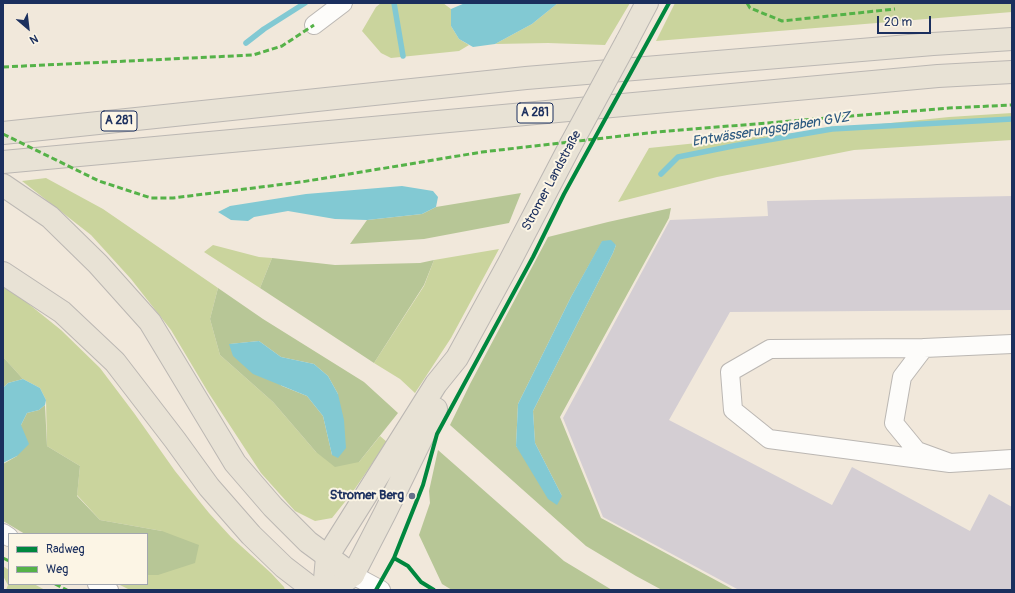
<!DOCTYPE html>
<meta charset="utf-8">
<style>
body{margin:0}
#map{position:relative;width:1015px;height:593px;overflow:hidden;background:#f1e8db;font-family:Pangolin,sans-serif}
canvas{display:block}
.frame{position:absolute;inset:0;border:4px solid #1b2f5e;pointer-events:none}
.legend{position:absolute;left:8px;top:533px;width:140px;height:52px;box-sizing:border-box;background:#fcf5e5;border:1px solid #a2a6af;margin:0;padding:5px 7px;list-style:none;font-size:12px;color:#1b2f5e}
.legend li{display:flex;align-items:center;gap:8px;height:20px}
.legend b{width:20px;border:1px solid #a2a6af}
.north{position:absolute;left:8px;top:8px;width:40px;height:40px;-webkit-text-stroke:3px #fcf5e5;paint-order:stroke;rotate:152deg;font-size:11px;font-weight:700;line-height:16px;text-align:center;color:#1b2f5e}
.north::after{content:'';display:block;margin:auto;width:14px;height:18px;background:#1b2f5e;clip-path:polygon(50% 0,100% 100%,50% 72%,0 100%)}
.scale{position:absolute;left:877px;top:16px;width:54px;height:18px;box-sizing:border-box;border:2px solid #1b2f5e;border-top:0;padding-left:5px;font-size:12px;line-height:14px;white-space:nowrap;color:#1b2f5e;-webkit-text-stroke:3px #fcf5e5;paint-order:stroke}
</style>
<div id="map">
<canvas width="1015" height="593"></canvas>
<div class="frame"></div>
<ul class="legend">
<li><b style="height:5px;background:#00873e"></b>Radweg</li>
<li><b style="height:5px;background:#55b248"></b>Weg</li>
</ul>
<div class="north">N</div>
<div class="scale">20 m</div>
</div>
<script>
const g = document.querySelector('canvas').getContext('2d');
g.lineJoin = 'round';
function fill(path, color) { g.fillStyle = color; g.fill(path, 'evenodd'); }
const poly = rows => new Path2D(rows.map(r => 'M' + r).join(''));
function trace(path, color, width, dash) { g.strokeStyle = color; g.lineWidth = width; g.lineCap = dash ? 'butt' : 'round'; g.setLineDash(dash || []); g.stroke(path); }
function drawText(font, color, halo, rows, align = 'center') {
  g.font = font + ' Pangolin,sans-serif'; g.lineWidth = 4; g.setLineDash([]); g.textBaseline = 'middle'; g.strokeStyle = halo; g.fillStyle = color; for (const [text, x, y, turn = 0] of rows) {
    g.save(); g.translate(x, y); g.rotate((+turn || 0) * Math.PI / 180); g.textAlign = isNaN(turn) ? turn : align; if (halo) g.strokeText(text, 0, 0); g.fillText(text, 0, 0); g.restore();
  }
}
const green = poly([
 [381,3,443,3,451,9,451,26,459,39,469,45,459,51,391,58,381,53,362,31,376,7],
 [558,3,630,3,605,45,548,43,495,44,532,24],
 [675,3,1012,3,1012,12,656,41],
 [1012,113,1012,140,854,150,717,177,618,202,649,148,949,117],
 [46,178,103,209,218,288,210,319,220,355,273,402,316,452,359,462,380,436,387,442,352,493,332,518,315,521,295,511,261,473,208,392,171,330,131,279,91,235,22,181],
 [213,245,259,257,272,258,260,288,204,252],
 [499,249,451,338,415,393,400,379,374,363,424,286,434,260],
 [3,286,15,293,61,330,100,368,134,413,175,471,209,513,231,537,271,573,284,587,285,590,130,590,118,584,147,584,147,575,158,575,162,531,100,520,77,495,80,466,47,446,46,400,40,388,23,379,3,357],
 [3,566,9,570,9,584,34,584,45,590,6,590,8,585,3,576]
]);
const forest = poly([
 [521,193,509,223,424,239,350,244,367,220,422,214,436,207],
 [671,208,669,218,560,417,601,518,734,590,662,590,636,576,586,546,450,425,470,384,548,237,608,222],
 [602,242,616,245,613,253,533,411,535,443,562,496,516,446,518,404,571,297],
 [272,258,335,265,420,263,434,260,424,285,374,363,260,288],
 [218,288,263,319,364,382,398,413,359,462,335,467,316,452,273,402,220,355,210,319],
 [259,341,281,357,314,364,328,376,338,394,332,455,323,416,307,396,282,386,230,344],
 [4,358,23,379,8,383,3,388,3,360],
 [45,405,47,446,80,466,77,496,100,520,162,531,199,545,195,563,158,575,147,575,147,534,25,534,3,521,3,464,17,456,21,425,27,413,39,410],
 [438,450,564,561,612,590,452,590,442,584,419,535,430,503,429,491]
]);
const water = poly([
 [465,3,558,3,532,24,495,44,473,47,459,39,451,26,451,9],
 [402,186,433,191,438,197,436,207,422,214,367,220,335,219,288,211,254,217,248,221,231,220,218,212,230,206,306,194],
 [611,240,616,245,613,253,533,411,535,443,562,496,557,505,548,499,516,446,518,404,571,297,602,241],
 [259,341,281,357,314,364,328,376,338,394,344,420,346,448,338,458,332,455,323,416,307,396,253,374,233,356,229,344],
 [23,379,40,388,46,400,45,405,39,410,27,413,21,425,29,444,17,456,3,463,3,388,8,383]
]);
const stream = poly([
 [394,3,403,56],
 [246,43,264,29,305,3],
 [661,174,678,157,733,146,832,129,1012,119]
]);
const building = poly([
 [1012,196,1012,310,730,312,669,420,832,505,852,467,970,531,989,494,1012,507,1012,590,739,590,603,517,563,418,670,220,768,216,767,201]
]);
const minor = poly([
 [314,25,343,3],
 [1012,344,924,348,902,377,894,423,917,451,950,463,1012,459],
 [924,348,770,349,730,372,733,410,769,439,950,463],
 [3,533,9,537],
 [353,575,381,590],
 [97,584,109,590]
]);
const major = poly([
 [627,41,647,3],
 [324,590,327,557,436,384,457,358,509,263,570,146],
 [333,590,353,575,385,513,436,409]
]);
const highway = poly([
 [3,133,526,78,933,44,1012,39],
 [3,162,938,76,1012,72],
 [3,185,50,217,98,264,150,322,235,463,273,507,308,542,353,575],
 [3,273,62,312,115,362,175,440,209,487,251,535,284,567,314,590]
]);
const majorBridge = poly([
 [570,146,627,41]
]);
const quiet = poly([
 [747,3,750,8,782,21,895,9],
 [3,67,253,55,282,46,314,25],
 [3,134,99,181,151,198,173,198,301,182,482,152,657,132,949,108,1012,105],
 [3,558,9,561],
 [55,584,67,590]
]);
const cycleway = poly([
 [394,558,408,566,421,582,434,590],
 [376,590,394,558,423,485,437,434,533,257,564,194,669,3]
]);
const markers = [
 [412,496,4,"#66708a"]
];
const shields = [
 [535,113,36],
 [119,121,36]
];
const shieldNames = [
 ["A 281",535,113],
 ["A 281",119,121]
];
const streetNames = [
 ["Stromer Landstraße",552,181,-62]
];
const poiNames = [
 ["Stromer Berg",404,496]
];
const waterNames = [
 ["Entwässerungsgraben GVZ",771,130,-9]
];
fill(green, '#cad49d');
fill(forest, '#b7c696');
fill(water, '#82c9d3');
trace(stream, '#82c9d3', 5.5);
fill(building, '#d4ced3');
trace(minor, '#bbb7b3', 20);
trace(major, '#bbb7b3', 24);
trace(highway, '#bbb7b3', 24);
trace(minor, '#fdfcfa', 18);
trace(major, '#e8e2d5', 22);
trace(highway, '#e8e2d5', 22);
trace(majorBridge, '#bbb7b3', 24, []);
trace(majorBridge, '#e8e2d5', 22);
trace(quiet, '#55b248', 3, [6, 3]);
trace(cycleway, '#00873e', 4);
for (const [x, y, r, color] of markers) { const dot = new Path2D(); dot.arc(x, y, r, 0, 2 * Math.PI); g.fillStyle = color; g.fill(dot); trace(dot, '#fcf5e5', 1.5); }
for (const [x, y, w] of shields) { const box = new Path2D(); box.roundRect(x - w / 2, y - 10, w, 20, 3); g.fillStyle = '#fcf5e5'; g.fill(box); trace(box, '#1b2f5e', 1); }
drawText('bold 12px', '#1b2f5e', null, shieldNames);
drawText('13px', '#1b2f5e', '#fcf5e5', streetNames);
drawText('bold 13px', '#1b2f5e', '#fcf5e5', poiNames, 'right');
drawText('italic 14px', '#2c5980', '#fcf5e5', waterNames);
</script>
